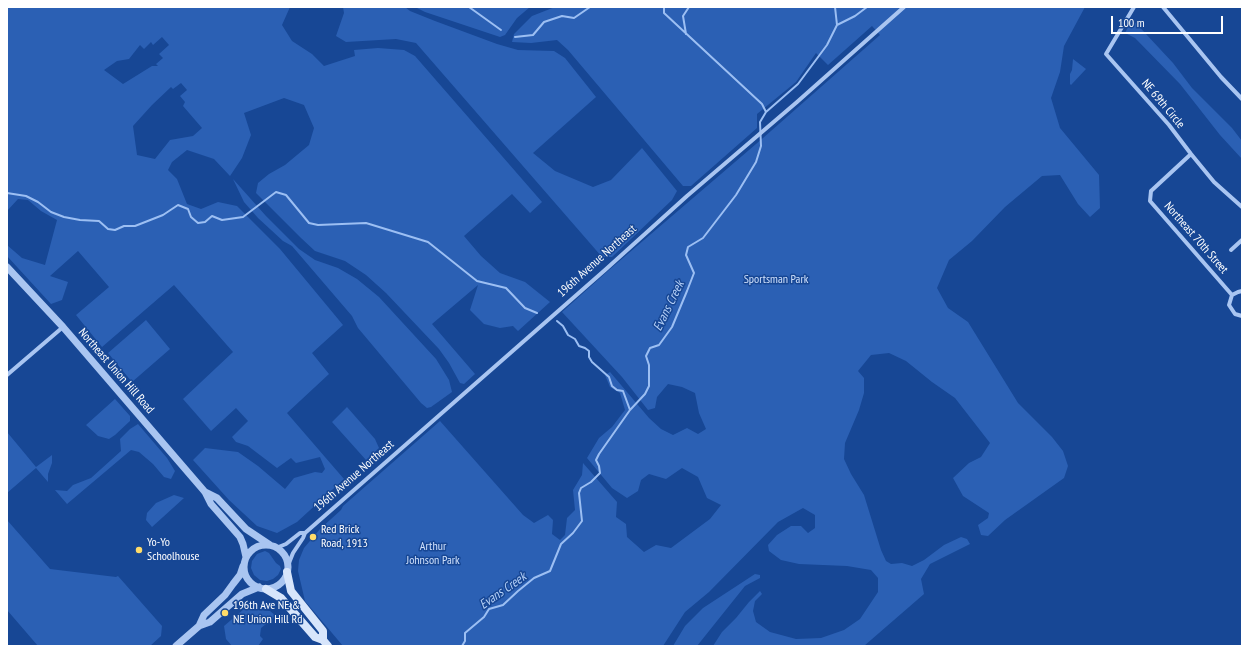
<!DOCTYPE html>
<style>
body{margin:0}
#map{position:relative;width:1249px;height:653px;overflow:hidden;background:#174795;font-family:"PT Sans Narrow",sans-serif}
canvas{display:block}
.frame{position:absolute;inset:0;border:8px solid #fff;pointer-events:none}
.scale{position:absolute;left:1111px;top:16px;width:112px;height:18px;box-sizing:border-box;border:2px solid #fff;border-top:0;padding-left:5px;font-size:12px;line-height:14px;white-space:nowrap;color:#fff;-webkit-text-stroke:3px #174795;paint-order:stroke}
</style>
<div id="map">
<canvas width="1249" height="653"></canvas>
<div class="frame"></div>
<div class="scale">100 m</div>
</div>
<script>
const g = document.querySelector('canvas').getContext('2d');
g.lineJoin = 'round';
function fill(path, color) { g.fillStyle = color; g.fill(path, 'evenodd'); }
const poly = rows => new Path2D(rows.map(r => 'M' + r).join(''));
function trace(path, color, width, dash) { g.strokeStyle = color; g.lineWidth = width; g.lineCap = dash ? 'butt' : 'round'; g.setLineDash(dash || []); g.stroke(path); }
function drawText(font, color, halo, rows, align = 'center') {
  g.font = font + ' "PT Sans Narrow",sans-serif'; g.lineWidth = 3; g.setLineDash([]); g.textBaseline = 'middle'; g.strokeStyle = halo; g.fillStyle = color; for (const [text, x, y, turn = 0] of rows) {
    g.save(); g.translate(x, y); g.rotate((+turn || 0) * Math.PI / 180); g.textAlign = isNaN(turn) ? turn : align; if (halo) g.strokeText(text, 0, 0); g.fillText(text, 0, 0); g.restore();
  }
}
const green = poly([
 [7,7,290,7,282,25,292,41,312,54,324,66,355,56,354,50,378,48,404,50,415,56,542,202,530,213,512,194,464,236,481,256,500,273,525,282,550,302,518,331,513,326,500,328,484,324,470,310,478,285,432,324,475,374,464,384,460,383,449,363,439,349,386,293,366,275,345,261,315,251,301,238,256,193,258,183,269,174,285,165,309,145,314,128,304,105,284,98,244,113,251,135,242,158,230,176,214,159,187,150,172,162,168,170,177,179,187,204,201,209,218,202,237,206,280,249,343,325,312,353,329,374,287,413,344,479,297,522,277,533,257,526,229,500,193,460,205,448,238,452,258,466,285,489,294,478,315,472,322,473,325,469,320,457,296,463,291,458,277,468,248,446,236,442,232,437,248,421,236,408,211,431,183,399,233,352,174,285,102,347,76,315,109,287,78,251,50,276,68,282,62,300,51,304,7,256,7,245,22,258,45,265,57,220,41,211,28,200,18,199,7,211],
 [162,37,169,45,159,54,163,58,156,64,158,66,152,66,123,84,104,70,117,61,129,59,140,45,144,49,151,42,153,45],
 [181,83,187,90,180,96,185,102,183,106,202,128,193,136,170,140,155,159,137,155,133,126,152,105,171,87,173,89],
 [343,7,405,7,410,11,435,21,497,44,518,50,554,51,565,58,596,97,533,153,555,171,593,187,611,180,642,148,677,191,672,200,612,257,602,257,416,43,396,39,346,42,336,36,344,13],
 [415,7,530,7,517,18,505,35,500,37,425,12],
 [555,7,1085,7,1064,46,1060,72,1051,98,1060,128,1099,175,1100,208,1090,217,1078,204,1060,175,1042,176,1005,207,972,241,949,260,937,288,948,308,968,322,1018,403,1052,437,1063,451,1068,466,1064,478,1005,520,988,536,981,535,978,525,988,518,989,513,963,496,953,478,969,463,981,457,990,443,955,398,932,382,906,361,889,353,871,355,858,371,864,378,864,393,859,410,845,443,844,459,851,474,864,495,881,550,886,561,891,564,902,563,912,566,924,560,944,545,961,537,967,539,970,544,930,564,921,579,924,594,864,646,713,646,722,632,736,618,749,602,760,591,762,594,755,601,753,611,756,622,770,632,796,639,821,638,844,630,860,619,878,592,878,578,871,570,847,566,799,564,781,560,769,551,768,545,777,535,791,526,801,526,808,533,815,528,815,515,803,508,778,522,709,592,685,612,663,646,343,646,305,601,298,571,299,560,304,548,320,529,341,510,343,506,440,421,523,515,534,523,548,515,553,520,552,534,560,540,565,535,567,518,575,510,573,490,582,475,583,463,617,502,616,517,626,524,627,537,644,552,656,545,671,548,710,519,721,505,707,498,698,477,682,468,666,479,649,474,641,480,638,491,627,498,612,488,587,458,599,438,612,427,625,410,620,393,610,387,605,375,610,372,649,418,661,429,673,435,687,428,698,434,706,429,699,413,695,393,682,387,668,384,657,397,655,408,648,410,622,377,562,312,609,270,763,138,880,35,872,26,828,65,816,53,796,82,757,114,757,128,691,186,683,186,568,50,557,40,531,43,512,42,514,34,532,16],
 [1132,19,1173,63,1192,88,1232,128,1242,141,1242,159,1220,135,1180,84,1135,38,1125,33],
 [1073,59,1086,69,1071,85,1070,84,1070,74,1072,70],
 [233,179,266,216,299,249,315,260,338,268,357,279,379,297,436,359,449,380,452,392,431,407,427,408,421,403,358,328,352,316,292,246,283,241,258,218,244,202],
 [146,320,170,349,132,382,108,353],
 [115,399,130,416,130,421,115,435,109,439,98,436,86,425],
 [347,407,375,439,379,448,366,460,332,422],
 [138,424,167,458,175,471,171,479,164,477,153,464,139,452,131,450,67,504,55,490,67,491,73,485,91,478,121,451,120,439,130,429],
 [7,432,36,467,52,455,52,463,48,474,48,482,36,468,7,493],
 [174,495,184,498,152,527,146,520,147,513,156,503],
 [7,520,50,569,116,577,118,576,162,626,161,636,150,646,38,646,7,610],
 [265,551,269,553,276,563,280,566,281,569,278,575,273,579,267,581,260,580,254,575,251,568,252,561,257,554],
 [755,574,760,575,760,578,745,586,697,646,673,646,685,626,703,608],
 [244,609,270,611,276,616,261,628,260,636,263,639,258,646,232,646,226,639,224,626]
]);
const stream = poly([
 [469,7,501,30],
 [664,7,664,13,762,104,766,112],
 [835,7,837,25],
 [686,34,683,16,689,7],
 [515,37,533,35,544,22,562,16,574,18,590,7],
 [7,193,26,196,38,202,51,212,64,217,80,220,99,221,108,229,115,230,124,226,135,226,163,215,178,205,188,209,191,217,198,223,205,222,212,216,222,220,243,217,276,192,286,195,309,223,318,225,366,223,428,242,477,281,506,288,525,308,537,313],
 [557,321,563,326,568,335,575,339,579,346,585,348,589,351,589,357,592,362,609,377,612,386,617,390,623,391,630,410],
 [462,646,465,641,465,633,484,617,489,609,503,605,518,591,534,578,550,571,561,544,573,533,582,521,579,493,581,488,591,482,600,473,599,466,596,460,599,454,630,410,645,394,649,386,649,365,646,356,650,348,659,345,672,327,687,291,694,273,686,255,688,247,703,238,736,195,756,162,761,146,760,122,766,112,798,84,827,45,837,25,855,16,867,7]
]);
const minor = poly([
 [1134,7,1106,54,1169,125,1191,154,1214,182,1242,207],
 [1163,7,1221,77,1242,99],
 [1191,154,1151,191,1150,201,1232,295],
 [1231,250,1242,240],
 [1242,291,1238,292,1232,295,1229,305,1235,314,1242,316],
 [7,375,63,327],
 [276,548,286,544,300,533,305,533,605,270,687,196,797,102,904,7],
 [287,568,293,553,303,538,305,533]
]);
const tertiary = poly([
 [7,267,63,327,205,492,211,504,240,537,243,544,246,557],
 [205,492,217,498,246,529,270,545],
 '244 567a22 22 0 1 1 44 0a22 22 0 1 1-44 0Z',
 [199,626,204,615,225,595,233,584,240,575,243,566],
 [176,646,199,626,210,622,242,594,259,587]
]);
const secondary = poly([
 [287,572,291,591,323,631,323,640],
 [266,589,281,598,315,637,323,640,328,646]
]);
const markers = [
 [313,537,4,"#ffdc69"],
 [139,550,4,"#ffdc69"],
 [225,613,4,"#ffdc69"]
];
const streetNames = [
 ["NE 69th Circle",1163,104,50],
 ["Northeast 70th Street",1196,238,49],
 ["196th Avenue Northeast",597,261,-42],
 ["Northeast Union Hill Road",116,371,49],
 ["196th Avenue Northeast",354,476,-41]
];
const parkNames = [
 ["Sportsman Park",776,280],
 ["Arthur",433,547],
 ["Johnson Park",433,561]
];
const poiNames = [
 ["Red Brick",321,530],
 ["Road, 1913",321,544],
 ["Yo-Yo",147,543],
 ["Schoolhouse",147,557],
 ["196th Ave NE &",233,606],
 ["NE Union Hill Rd",233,620]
];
const waterNames = [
 ["Evans Creek",669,306,-64],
 ["Evans Creek",503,591,-35]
];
fill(green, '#2b60b4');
trace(stream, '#9cbff3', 2);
trace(minor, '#a9c5f1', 4);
trace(tertiary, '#a9c5f1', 7);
trace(secondary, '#d7e5fb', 8);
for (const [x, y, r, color] of markers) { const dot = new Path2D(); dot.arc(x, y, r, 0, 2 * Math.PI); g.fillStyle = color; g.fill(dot); trace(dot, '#174795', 1.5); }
drawText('12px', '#fff', '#174795', streetNames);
drawText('12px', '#d0e1fc', '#174795', parkNames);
drawText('12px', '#fff', '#174795', poiNames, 'left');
drawText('italic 13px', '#b5d0f7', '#174795', waterNames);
</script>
